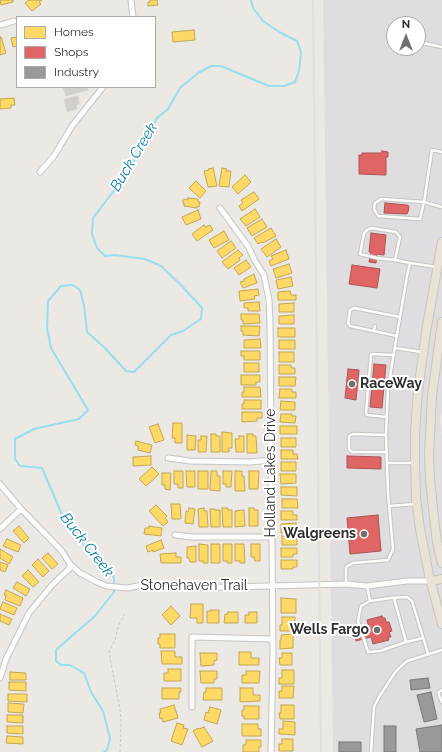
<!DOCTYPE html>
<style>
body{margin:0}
#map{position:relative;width:442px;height:752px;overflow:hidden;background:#ece8e4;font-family:Raleway,sans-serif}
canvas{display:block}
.legend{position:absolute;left:16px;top:16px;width:140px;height:72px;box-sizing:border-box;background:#fff;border:1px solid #ababab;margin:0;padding:5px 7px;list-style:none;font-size:12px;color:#2e2e2e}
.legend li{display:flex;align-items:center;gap:8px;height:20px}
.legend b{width:20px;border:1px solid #ababab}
.north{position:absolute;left:386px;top:16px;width:40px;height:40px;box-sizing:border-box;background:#fff;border:1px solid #ababab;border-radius:50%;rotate:0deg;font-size:11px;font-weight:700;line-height:16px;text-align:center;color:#2e2e2e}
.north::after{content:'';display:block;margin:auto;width:14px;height:18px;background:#706f6e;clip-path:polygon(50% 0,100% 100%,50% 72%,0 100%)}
</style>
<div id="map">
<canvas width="442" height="752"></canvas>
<ul class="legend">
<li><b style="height:11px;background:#ffd966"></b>Homes</li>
<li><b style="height:11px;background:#e06666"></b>Shops</li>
<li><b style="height:11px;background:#999"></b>Industry</li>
</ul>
<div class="north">N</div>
</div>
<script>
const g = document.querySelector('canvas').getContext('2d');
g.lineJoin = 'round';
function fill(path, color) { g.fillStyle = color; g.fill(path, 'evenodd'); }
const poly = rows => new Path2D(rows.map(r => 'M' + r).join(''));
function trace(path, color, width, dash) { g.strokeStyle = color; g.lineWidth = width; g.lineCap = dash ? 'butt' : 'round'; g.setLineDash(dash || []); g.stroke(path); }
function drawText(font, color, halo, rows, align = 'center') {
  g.font = font + ' Raleway,sans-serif'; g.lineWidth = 4; g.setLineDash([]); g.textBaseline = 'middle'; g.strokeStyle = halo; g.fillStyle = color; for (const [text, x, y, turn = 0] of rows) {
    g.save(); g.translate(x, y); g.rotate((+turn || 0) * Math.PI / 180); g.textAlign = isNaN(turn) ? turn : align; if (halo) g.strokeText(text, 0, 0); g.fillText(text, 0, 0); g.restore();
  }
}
const industrial = poly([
 [323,0,442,0,442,412,440,418,442,436,442,752,333,752],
 [394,24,418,24,418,48,394,48]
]);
const homes = poly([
 [0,0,13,0,13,2,1,5,0,0],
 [29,0,42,0,39,2,41,4,32,11,25,3,29,0],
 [150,0,157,0,158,5,148,6,148,2,150,2,150,0],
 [194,30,195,40,173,42,172,32,194,30],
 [0,37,1,37,6,53,0,55,0,37],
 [17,37,17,48,17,46,13,47,11,38,17,37],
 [14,98,15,105,11,105,11,108,0,109,0,99,14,98],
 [213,168,217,186,208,187,204,171,209,170,208,169,213,168],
 [222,168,227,169,226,171,231,171,229,187,219,186,222,168],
 [245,175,251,182,238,194,232,187,245,175],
 [196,181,206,191,200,198,189,188,196,181],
 [254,192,259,199,242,211,239,206,243,203,241,200,254,192],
 [188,198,198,199,198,202,200,202,199,207,197,206,197,208,184,206,184,203,183,203,183,200,184,200,185,199,188,200,188,198],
 [255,209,260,217,246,226,240,219,255,209],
 [198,210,201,219,186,225,182,217,198,210],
 [262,219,267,227,252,236,247,228,262,219],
 [204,225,205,227,210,225,213,230,197,241,192,234,204,225],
 [271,228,276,236,263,243,262,242,258,244,254,238,271,228],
 [224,231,229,240,214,248,209,240,224,231],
 [276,239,281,247,267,257,261,249,276,239],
 [231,241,236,248,222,258,217,251,231,241],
 [238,250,243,255,239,258,240,260,228,269,222,262,238,250],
 [286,250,289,259,271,266,269,261,273,259,271,256,286,250],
 [246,260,251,267,239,275,234,268,246,260],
 [289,264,292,273,276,278,273,269,289,264],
 [254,274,257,283,243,288,240,282,244,281,244,279,254,274],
 [291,277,293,286,278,289,276,280,291,277],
 [258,289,259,295,254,296,255,299,240,301,239,291,258,289],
 [290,291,291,295,296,295,296,300,278,300,278,292,290,291],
 [259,302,260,311,248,311,248,308,244,308,244,303,259,302],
 [294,303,294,312,279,312,279,304,294,303],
 [241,314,259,314,260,323,243,324,243,320,241,320,241,314],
 [294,315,294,324,279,324,279,316,294,315],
 [241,326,260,326,259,336,243,335,243,331,241,331,241,326],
 [278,328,295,328,295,337,278,337,278,328],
 [260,339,261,348,244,348,244,340,260,339],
 [279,340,295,340,295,349,279,349,279,340],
 [241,351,260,351,260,360,244,360,244,356,241,356,241,351],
 [279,352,294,352,294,362,279,362,279,352],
 [244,363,259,363,259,372,244,372,244,363],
 [279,365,291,365,291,368,295,368,295,374,279,374,279,365],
 [241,375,260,375,260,382,256,382,256,385,241,385,241,375],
 [279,377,296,377,295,386,279,386,279,377],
 [244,387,260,387,261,397,242,397,242,392,244,392,244,387],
 [280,389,292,389,292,392,296,392,296,398,279,398,280,389],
 [244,400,261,400,261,409,242,409,242,404,244,404,244,400],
 [281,401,295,402,295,410,280,410,281,401],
 [242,412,262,412,262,418,257,418,257,421,242,422,242,412],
 [281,414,292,414,292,416,296,416,295,423,280,422,281,414],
 [173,423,182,423,182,443,175,443,175,438,172,438,173,423],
 [158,424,164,440,155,443,149,427,158,424],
 [280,426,297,426,297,434,280,434,280,426],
 [222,432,232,433,232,448,229,448,229,452,222,452,222,432],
 [211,434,216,434,216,436,220,436,220,452,211,452,211,434],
 [247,434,253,434,253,436,256,436,257,453,247,453,247,434],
 [187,435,196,436,195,450,187,450,187,435],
 [201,436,207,436,206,452,198,452,198,440,201,440,201,436],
 [239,436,244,436,244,452,236,452,235,439,239,439,239,436],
 [281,438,296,438,296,447,281,447,281,438],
 [136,441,152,445,150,453,138,450,138,446,135,445,136,441],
 [281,450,293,450,293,454,297,454,298,459,281,459,281,450],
 [151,456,151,465,133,466,133,457,151,456],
 [281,462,296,462,296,471,281,471,281,462],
 [152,467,159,474,146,486,139,479,152,467],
 [174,471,183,471,183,488,178,488,178,484,174,484,174,471],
 [186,471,195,471,195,487,187,487,186,471],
 [198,471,208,471,208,489,198,489,198,471],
 [211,471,217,471,217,476,220,476,220,491,210,490,211,471],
 [223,471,232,471,231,487,226,487,226,484,223,484,223,471],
 [235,471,242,471,242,476,244,476,245,491,235,491,235,471],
 [249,471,259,471,258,489,249,489,249,471],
 [162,473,171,473,170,490,165,489,165,485,162,485,162,473],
 [280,474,296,474,296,483,281,484,280,474],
 [281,487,297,487,297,496,281,495,281,487],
 [282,499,297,499,298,508,282,508,282,499],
 [171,504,180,504,181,519,172,519,171,504],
 [156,505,167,516,165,518,168,522,163,526,149,511,156,505],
 [189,508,195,509,193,524,185,523,186,511,188,512,189,508],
 [204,508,204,511,207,511,208,527,199,527,198,509,204,508],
 [222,508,228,508,228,510,232,510,232,527,223,527,222,508],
 [249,508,254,508,254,510,258,510,258,526,249,526,249,508],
 [210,509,215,509,215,510,220,510,220,527,211,527,210,509],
 [244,510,245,526,235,527,235,511,244,510],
 [281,511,293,511,293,515,297,515,297,520,281,520,281,511],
 [296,523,296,533,281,533,281,524,296,523],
 [19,526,29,538,24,543,13,531,19,526],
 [149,526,162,528,161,536,144,534,145,528,149,528,149,526],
 [282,536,293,536,293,539,297,539,297,545,282,545,282,536],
 [7,539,21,545,18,552,3,546,7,539],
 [161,540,164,548,153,552,153,550,148,552,146,546,161,540],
 [199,544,208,545,208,563,203,563,203,561,199,561,199,544],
 [211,544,220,544,220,563,211,563,211,544],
 [223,544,232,544,232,563,227,563,227,561,223,561,223,544],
 [235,544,244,544,245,563,240,563,240,561,235,561,235,544],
 [251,544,260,544,260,561,255,561,254,557,251,557,251,544],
 [196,546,196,562,190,562,189,558,187,558,187,547,196,546],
 [281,548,297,548,297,554,293,554,293,557,281,557,281,548],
 [0,549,13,557,9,564,0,558,0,549],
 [48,553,58,564,52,569,42,558,48,553],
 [176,553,176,557,181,557,181,563,161,563,160,554,176,553],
 [38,559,49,571,43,577,32,565,38,559],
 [281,560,297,560,297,567,293,567,293,569,281,569,281,560],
 [0,562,8,565,5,572,0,570,0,562],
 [28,570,39,582,33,587,22,576,28,570],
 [17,582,30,589,26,596,13,588,17,582],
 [6,590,23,598,20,606,5,600,6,595,4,595,6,590],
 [281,598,296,599,296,613,281,613,281,598],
 [3,602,17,608,14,615,0,609,3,602],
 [191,604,203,604,203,623,197,623,197,618,190,618,191,604],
 [171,606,180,616,171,625,162,615,171,606],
 [211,610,219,610,219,623,207,623,207,611,211,611,211,610],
 [228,612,238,612,238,623,224,623,225,614,228,614,228,612],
 [249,612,257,612,257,623,245,623,245,615,249,615,249,612],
 [0,614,12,619,9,625,0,621,0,614],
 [282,617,295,617,295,631,280,631,280,625,282,625,282,617],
 [160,634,175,634,175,648,160,648,160,644,158,644,158,638,160,638,160,634],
 [293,634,293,648,280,649,280,640,281,640,281,635,293,634],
 [161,651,175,651,175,657,182,657,182,664,162,664,161,651],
 [239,652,251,652,251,658,259,658,259,665,239,665,239,652],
 [200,653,217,653,217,660,214,661,214,665,201,666,200,653],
 [282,653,292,653,292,665,280,665,279,658,282,658,282,653],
 [168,669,181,669,181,681,164,681,164,673,168,673,168,669],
 [282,670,294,670,294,684,279,684,279,678,282,678,282,670],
 [200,671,217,671,217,679,214,679,214,683,201,683,200,671],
 [246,671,260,671,259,683,242,683,242,675,246,675,246,671],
 [10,672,26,673,26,680,10,680,10,672],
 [9,682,26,682,26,691,9,690,9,682],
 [282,686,294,686,293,698,279,698,279,691,282,691,282,686],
 [162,688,181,688,181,692,179,692,179,699,162,699,162,688],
 [206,688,222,688,222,700,203,700,204,692,206,692,206,688],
 [240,688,253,688,253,695,260,695,260,701,240,702,240,688],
 [8,694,27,694,27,702,8,701,8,694],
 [8,703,24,704,23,713,8,712,8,703],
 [174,705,178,718,163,722,162,718,160,719,159,713,161,713,160,709,174,705],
 [281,705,294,705,294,719,280,719,279,713,281,713,281,705],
 [244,706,259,706,259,719,244,719,244,716,242,716,242,710,244,710,244,706],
 [210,707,221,710,217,724,204,720,206,712,208,713,210,707],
 [7,715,23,715,23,723,7,722,7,715],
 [283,721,295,722,295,735,279,734,279,729,283,729,283,721],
 [177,723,184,725,183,728,188,729,182,745,171,741,177,723],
 [242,724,258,724,258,729,261,729,261,736,242,736,242,724],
 [7,726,23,726,23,734,7,733,7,726],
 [204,727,213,741,202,747,193,731,198,728,199,729,204,727],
 [7,736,23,737,23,744,6,743,7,736],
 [282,739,293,739,293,751,279,751,279,744,282,744,282,739],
 [246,740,261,740,261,747,259,747,259,752,243,752,243,745,246,745,246,740]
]);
const shops = poly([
 [382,151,388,152,388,157,386,157,386,175,359,174,359,155,362,155,362,153,382,153,382,151],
 [385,203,407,205,409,206,408,212,407,214,384,213,385,203],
 [371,233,386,235,384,255,377,254,376,263,369,262,371,252,369,252,371,233],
 [352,265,380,269,377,288,349,284,352,265],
 [374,364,386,365,382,408,370,407,374,364],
 [348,369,359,370,356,400,345,398,348,369],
 [347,456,381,457,381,469,347,468,347,456],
 [378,515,381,551,350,554,347,518,378,515],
 [382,616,383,618,385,618,386,622,389,622,392,631,389,632,391,637,388,637,389,640,373,644,371,637,356,641,354,632,369,628,367,620,382,616]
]);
const industry = poly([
 [428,678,430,688,411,690,410,680,428,678],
 [431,692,437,719,424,722,417,695,431,692],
 [442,725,442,752,420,752,416,729,442,725],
 [384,726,396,726,396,752,384,752,384,726],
 [339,742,361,742,361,752,339,752,339,742]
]);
const stream = poly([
 [104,752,107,750,110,738,103,711,91,692,84,673,70,665,61,665,56,661,56,650,73,635,95,616,114,592,114,577,84,545,70,521,63,517,42,468,20,466,15,459,15,439,34,429,79,419,88,410,51,348,47,328,48,301,61,286,73,285,80,290,84,305,87,332,105,348,126,371,134,372,171,335,183,331,201,319,202,308,180,284,161,266,145,259,115,255,105,256,97,248,92,234,93,218,112,193,123,182,129,171,157,118,168,109,180,88,198,73,211,66,221,66,269,86,284,86,295,82,299,71,301,52,297,41,281,33,263,21,253,8,251,0]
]);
const building = poly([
 [63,87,87,87,88,90,66,96,63,87],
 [78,96,79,104,76,105,77,109,67,112,64,99,78,96]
]);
const path = poly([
 [120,752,121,725,120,710,109,652,115,640,119,624,125,614]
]);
const service = poly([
 [389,36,394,37],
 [418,42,442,47],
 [442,152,432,150,424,202,442,207],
 [381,199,424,202,420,219,378,216,374,209,375,203,381,199],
 [395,260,377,258,360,254,364,233,367,230,371,228,396,232,400,237,395,260,410,263],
 [374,331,375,326],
 [397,336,350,326,348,323,350,310,354,308,400,317],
 [395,348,422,352],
 [387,417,367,415,366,413,371,355,372,354,394,355],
 [386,435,353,434,349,436,349,449,352,452,386,452],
 [387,463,414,463],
 [389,506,416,504],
 [346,584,346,567,353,563,388,560,393,549,388,493,386,435,388,389,395,346,407,276,410,263,437,267],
 [367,586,370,601,391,598,407,597,412,601,428,654],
 [394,598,406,642,423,638],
 [370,601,361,606,358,621,368,652,380,651,406,642],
 [442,690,439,692,439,695,442,702],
 [371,752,374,707,379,697,396,671,407,661,442,650]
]);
const minor = poly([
 [131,0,133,17],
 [0,25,14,21],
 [40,172,54,156,72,126,103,87],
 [220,208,248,246,255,261,264,275,269,300,270,324,273,653,271,752],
 [168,458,190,461,250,462,271,460],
 [0,484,21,509,61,550,70,564,80,573,97,582,106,586,128,588,142,585,191,588,346,584,367,586,407,581,431,581],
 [0,529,21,509],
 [175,535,192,537,271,537],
 [0,678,6,659,29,613,52,585,70,568,70,564],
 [192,707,192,637,273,639]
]);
const primary = poly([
 [442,242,426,332,418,391,415,432,415,460,416,498,420,529,429,575,442,624],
 [442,322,432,396,429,455,430,479,434,518,437,542,442,563],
 [431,581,442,579]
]);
const rail = poly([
 [313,0,321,752]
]);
const markers = [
 [352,384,4,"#706f6e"],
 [364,534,4,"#706f6e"],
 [377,630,4,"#706f6e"]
];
const poiNames = [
 ["RaceWay",360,384,"left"],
 ["Walgreens",356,534],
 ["Wells Fargo",369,630]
];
const streetNames = [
 ["Holland Lakes Drive",271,473,-90],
 ["Stonehaven Trail",194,586]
];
const waterNames = [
 ["Buck Creek",134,157,-59],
 ["Buck Creek",87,545,52]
];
fill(industrial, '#dfdddf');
fill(homes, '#ffd966');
trace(homes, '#c0a655', 1);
fill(shops, '#e06666');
trace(shops, '#ab5555', 1);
fill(industry, '#999');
trace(industry, '#797979', 1);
trace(stream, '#97dfee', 2);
fill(building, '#d1cecb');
trace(building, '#d7d4d0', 1);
trace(service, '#c5c5c5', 4.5);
trace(minor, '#c5c5c5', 7);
trace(primary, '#c6c5c4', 10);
trace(path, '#c9c9c8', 1, [3, 2]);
trace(service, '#fcfcfb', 2.5);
trace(minor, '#fcfcfb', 5);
trace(primary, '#e9e2d5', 8);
trace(rail, '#dfe0e1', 2);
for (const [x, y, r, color] of markers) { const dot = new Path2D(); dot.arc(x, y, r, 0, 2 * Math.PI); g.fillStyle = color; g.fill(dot); trace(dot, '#fff', 1.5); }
drawText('bold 14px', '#2e2e2e', '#fff', poiNames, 'right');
drawText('14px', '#2e2e2e', '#fff', streetNames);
drawText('italic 15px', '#097da6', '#fff', waterNames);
</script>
